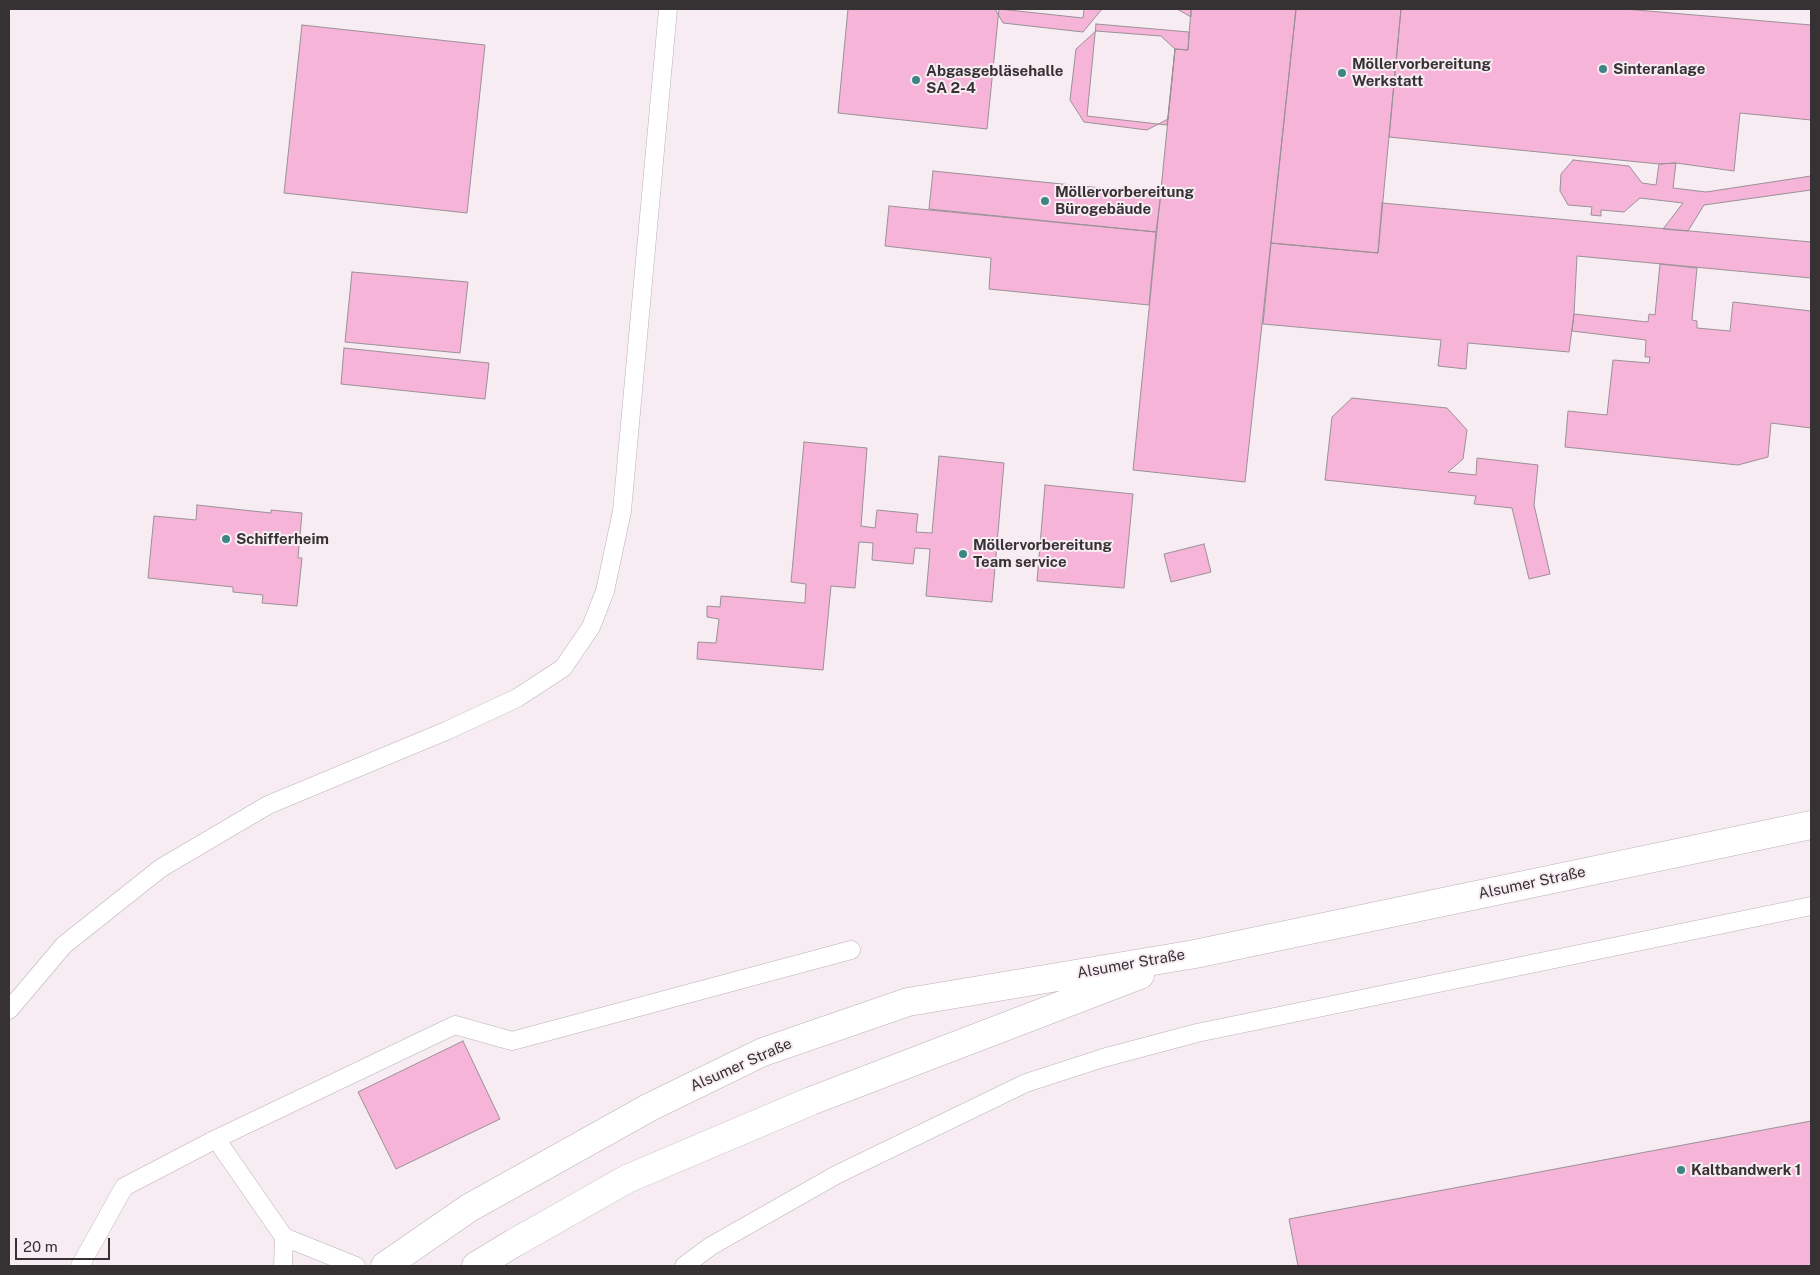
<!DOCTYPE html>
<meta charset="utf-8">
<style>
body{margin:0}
#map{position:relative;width:1820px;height:1275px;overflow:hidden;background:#f7ecf2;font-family:"Public Sans",sans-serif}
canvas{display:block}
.frame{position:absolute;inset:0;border:10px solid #363234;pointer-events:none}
.scale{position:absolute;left:15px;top:1238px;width:95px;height:22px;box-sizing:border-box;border:2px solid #363234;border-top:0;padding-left:6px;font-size:15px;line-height:18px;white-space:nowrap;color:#363234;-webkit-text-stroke:4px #f7ecf2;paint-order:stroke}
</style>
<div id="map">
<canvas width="1820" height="1275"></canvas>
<div class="frame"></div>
<div class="scale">20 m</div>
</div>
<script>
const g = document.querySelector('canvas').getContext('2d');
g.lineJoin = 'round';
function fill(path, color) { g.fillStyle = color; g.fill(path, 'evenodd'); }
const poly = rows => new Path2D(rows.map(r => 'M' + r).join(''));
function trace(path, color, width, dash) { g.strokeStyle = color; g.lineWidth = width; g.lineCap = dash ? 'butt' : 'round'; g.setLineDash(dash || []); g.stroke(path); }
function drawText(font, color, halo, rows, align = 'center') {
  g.font = font + ' "Public Sans",sans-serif'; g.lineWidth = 4; g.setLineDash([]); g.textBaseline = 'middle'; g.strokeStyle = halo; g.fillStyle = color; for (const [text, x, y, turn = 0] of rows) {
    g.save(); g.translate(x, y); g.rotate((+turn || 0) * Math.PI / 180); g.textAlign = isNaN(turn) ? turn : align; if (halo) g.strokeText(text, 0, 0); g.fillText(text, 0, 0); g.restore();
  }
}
const building = poly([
 [848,9,999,9,987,129,838,113,848,9],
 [995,9,1102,9,1083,32,1003,23,995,9],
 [999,9,1084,9,1083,18,999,9],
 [1177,9,1191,9,1191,17,1177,9],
 [1191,9,1296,9,1245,482,1133,470,1175,49,1188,50,1191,9],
 [1296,9,1401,9,1378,253,1271,243,1296,9],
 [1401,9,1625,9,1811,25,1811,120,1740,113,1734,171,1676,163,1659,164,1389,137,1401,9],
 [1096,24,1189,32,1188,50,1175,49,1167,125,1087,116,1096,24],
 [302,25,485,45,467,213,284,193,302,25],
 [1096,31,1161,36,1175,49,1168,119,1147,130,1084,122,1070,100,1076,49,1096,31],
 [1573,160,1629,166,1642,183,1656,185,1659,164,1676,163,1673,188,1706,192,1811,176,1811,190,1704,205,1688,231,1663,229,1683,203,1640,198,1624,212,1601,210,1601,216,1591,215,1592,207,1568,205,1560,191,1561,174,1573,160],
 [933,171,1161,194,1156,232,929,209,933,171],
 [1382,203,1811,242,1811,278,1577,256,1574,314,1569,352,1468,343,1466,369,1438,366,1441,340,1263,324,1271,243,1378,253,1382,203],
 [889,206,1156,232,1149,305,989,289,991,258,885,246,889,206],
 [1660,264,1697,268,1692,320,1697,321,1697,328,1730,331,1733,302,1811,311,1811,428,1771,423,1768,457,1738,465,1565,447,1568,411,1607,415,1613,360,1649,363,1650,357,1645,357,1646,340,1572,331,1574,314,1648,322,1649,314,1655,315,1660,264],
 [352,272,468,282,460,353,345,342,352,272],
 [344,348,489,363,485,399,341,384,344,348],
 [1352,398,1447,408,1467,430,1463,459,1448,472,1476,475,1477,458,1538,465,1534,505,1550,574,1529,579,1512,508,1474,504,1476,496,1325,480,1332,417,1352,398],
 [804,442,867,448,861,526,875,528,877,510,918,514,916,532,932,533,939,456,1004,463,992,602,926,596,930,549,915,548,913,564,872,560,873,543,859,542,855,588,831,586,823,670,697,659,698,642,716,643,719,619,707,617,707,606,720,607,721,596,805,603,806,584,791,582,804,442],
 [1045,485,1133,494,1124,588,1037,581,1045,485],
 [197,505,271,513,271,510,302,513,298,558,302,558,297,606,262,603,263,595,233,592,233,587,148,578,154,516,196,520,197,505],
 [1204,544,1211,572,1171,582,1164,554,1204,544],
 [463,1041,500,1119,396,1169,358,1092,463,1041],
 [1811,1121,1811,1266,1298,1266,1289,1219,1811,1121]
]);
const service = poly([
 [9,1010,64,945,161,868,268,805,446,731,517,698,563,668,591,627,605,591,622,511,668,9],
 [216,1139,455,1025,512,1041,851,950],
 [80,1266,124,1187,216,1139,284,1237,356,1266],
 [283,1266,284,1237],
 [684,1266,711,1246,836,1175,1026,1083,1103,1058,1197,1033,1811,906]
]);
const tertiary = poly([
 [385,1266,469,1208,650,1107,763,1052,908,1002,1195,954,1811,825],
 [476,1266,514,1243,627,1179,811,1101,1140,975]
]);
const markers = [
 [1603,69,5,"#3d8583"],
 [1342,73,5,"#3d8583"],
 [916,80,5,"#3d8583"],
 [1045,201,5,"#3d8583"],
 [226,539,5,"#3d8583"],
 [963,554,5,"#3d8583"],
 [1681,1170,5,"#3d8583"]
];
const poiNames = [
 ["Möllervorbereitung",1352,64],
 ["Werkstatt",1352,81],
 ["Sinteranlage",1613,69],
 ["Abgasgebläsehalle",926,71],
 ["SA 2-4",926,88],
 ["Möllervorbereitung",1055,192],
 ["Bürogebäude",1055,209],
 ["Schifferheim",236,539],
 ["Möllervorbereitung",973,545],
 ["Team service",973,562],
 ["Kaltbandwerk 1",1691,1170]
];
const streetNames = [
 ["Alsumer Straße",1532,883,-12],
 ["Alsumer Straße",1131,964,-10],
 ["Alsumer Straße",741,1065,-24]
];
fill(building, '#f5b4d8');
trace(building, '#9a9196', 1);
trace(service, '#bbb1b6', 19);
trace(tertiary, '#bbb1b6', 29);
trace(service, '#fff', 18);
trace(tertiary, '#fff', 28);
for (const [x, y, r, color] of markers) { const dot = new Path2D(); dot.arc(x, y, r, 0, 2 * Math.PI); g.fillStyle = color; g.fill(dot); trace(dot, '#f7ecf2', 2); }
drawText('bold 15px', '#363234', '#f7ecf2', poiNames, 'left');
drawText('15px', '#363234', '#f7ecf2', streetNames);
</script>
